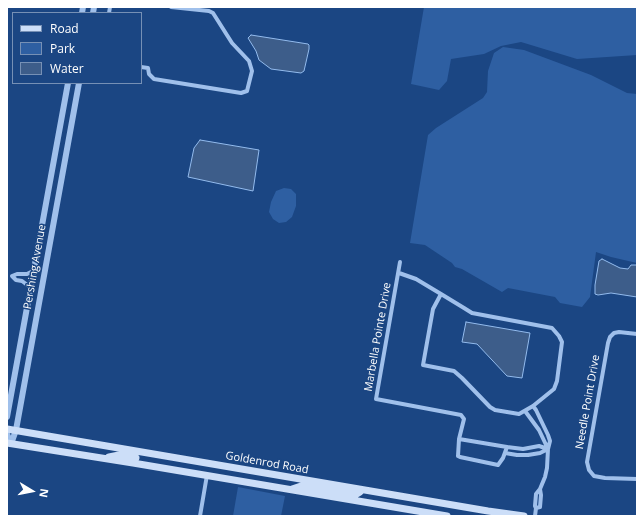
<!DOCTYPE html>
<style>
body{margin:0}
#map{position:relative;width:644px;height:523px;overflow:hidden;background:#1b4683;font-family:"Open Sans",sans-serif}
canvas{display:block}
.frame{position:absolute;inset:0;border:8px solid #fff;pointer-events:none}
.legend{position:absolute;left:12px;top:12px;width:130px;height:72px;box-sizing:border-box;background:#1b4683;border:1px solid #7690b5;margin:0;padding:5px 7px;list-style:none;font-size:12px;color:#fff}
.legend li{display:flex;align-items:center;gap:8px;height:20px}
.legend b{width:20px;border:1px solid #7690b5}
.north{position:absolute;left:12px;top:471px;width:40px;height:40px;-webkit-text-stroke:3px #1b4683;paint-order:stroke;rotate:100deg;font-size:11px;font-weight:700;line-height:16px;text-align:center;color:#fff}
.north::after{content:'';display:block;margin:auto;width:14px;height:18px;background:#fff;clip-path:polygon(50% 0,100% 100%,50% 72%,0 100%)}
</style>
<div id="map">
<canvas width="644" height="523"></canvas>
<div class="frame"></div>
<ul class="legend">
<li><b style="height:5px;background:#ccdef8"></b>Road</li>
<li><b style="height:11px;background:#2e5fa2"></b>Park</li>
<li><b style="height:11px;background:#3d5d8a"></b>Water</li>
</ul>
<div class="north">N</div>
</div>
<script>
const g = document.querySelector('canvas').getContext('2d');
g.lineJoin = 'round';
function fill(path, color) { g.fillStyle = color; g.fill(path, 'evenodd'); }
const poly = rows => new Path2D(rows.map(r => 'M' + r).join(''));
function trace(path, color, width, dash) { g.strokeStyle = color; g.lineWidth = width; g.lineCap = dash ? 'butt' : 'round'; g.setLineDash(dash || []); g.stroke(path); }
function drawText(font, color, halo, rows, align = 'center') {
  g.font = font + ' "Open Sans",sans-serif'; g.lineWidth = 3; g.setLineDash([]); g.textBaseline = 'middle'; g.strokeStyle = halo; g.fillStyle = color; for (const [text, x, y, turn = 0] of rows) {
    g.save(); g.translate(x, y); g.rotate((+turn || 0) * Math.PI / 180); g.textAlign = isNaN(turn) ? turn : align; if (halo) g.strokeText(text, 0, 0); g.fillText(text, 0, 0); g.restore();
  }
}
const green = poly([
 [424,7,637,7,637,55,577,59,521,42,501,46,484,54,451,59,447,81,439,90,411,84],
 [503,47,524,50,591,75,627,93,637,94,637,263,611,257,596,252,590,297,582,307,560,303,555,297,508,288,502,292,462,269,455,267,452,263,425,245,410,243,428,135,436,128,483,98,487,92,488,71,494,53],
 [284,188,291,189,296,194,296,206,292,217,286,222,279,223,273,219,269,212,271,202,276,191],
 [238,487,285,496,281,516,233,516]
]);
const water = poly([
 [251,35,308,44,309,45,309,49,304,71,301,73,271,69,259,60,256,51,248,38,251,35],
 [200,140,259,150,253,191,188,177,194,148,200,140],
 [602,259,620,268,628,269,631,265,637,265,637,297,611,293,598,295,595,294,595,285,599,261,602,259],
 [466,322,530,333,522,378,507,376,477,344,462,342,466,322]
]);
const minor = poly([
 [109,13,110,7],
 [141,67,148,68,149,74,154,79,241,93,247,91,252,71,249,61,232,43,213,13,209,11,171,7],
 [400,262,376,399,461,415,464,419,459,439,458,456,460,457,498,465,503,458,507,447],
 [399,273,416,279,441,294,464,308,472,313,552,328,559,336,562,342,557,381,554,389,533,406,519,414,495,410,490,407,462,378,454,371,423,365,433,309,441,294],
 [30,287,22,281,16,280,12,276,17,274,27,274,33,271],
 [637,334,619,332,614,333,610,337,608,343,587,462,589,470,594,476,605,478,637,479],
 [533,406,536,410,548,435,550,441,548,449,547,468,545,477,540,489,536,494,535,506,536,508,535,516],
 [525,411,539,430,548,449],
 [459,439,507,447,523,449,539,446,548,449],
 [505,453,517,455,528,455,540,453,548,449],
 [536,508,540,507,541,495,540,489],
 [200,516,207,475]
]);
const tertiary = poly([
 [82,13,83,7],
 [93,13,94,7],
 [7,417,68,83],
 [7,434,11,444],
 [11,444,16,430,79,83]
]);
const secondary = poly([
 [7,429,488,511,524,516],
 [7,443,133,463,447,516],
 [109,457,119,455,136,458],
 [292,489,301,486,355,495,360,492,361,490]
]);
const streetNames = [
 ["Pershing Avenue",35,267,-80],
 ["Marbella Pointe Drive",378,337,-80],
 ["Needle Point Drive",588,402,-80],
 ["Goldenrod Road",267,463,10]
];
fill(green, '#2e5fa2');
fill(water, '#3d5d8a');
trace(water, '#93bbed', 1);
trace(minor, '#a0c0eb', 4);
trace(tertiary, '#a0c0eb', 6);
trace(secondary, '#ccdef8', 7);
drawText('11px', '#fff', '#1b4683', streetNames);
</script>
